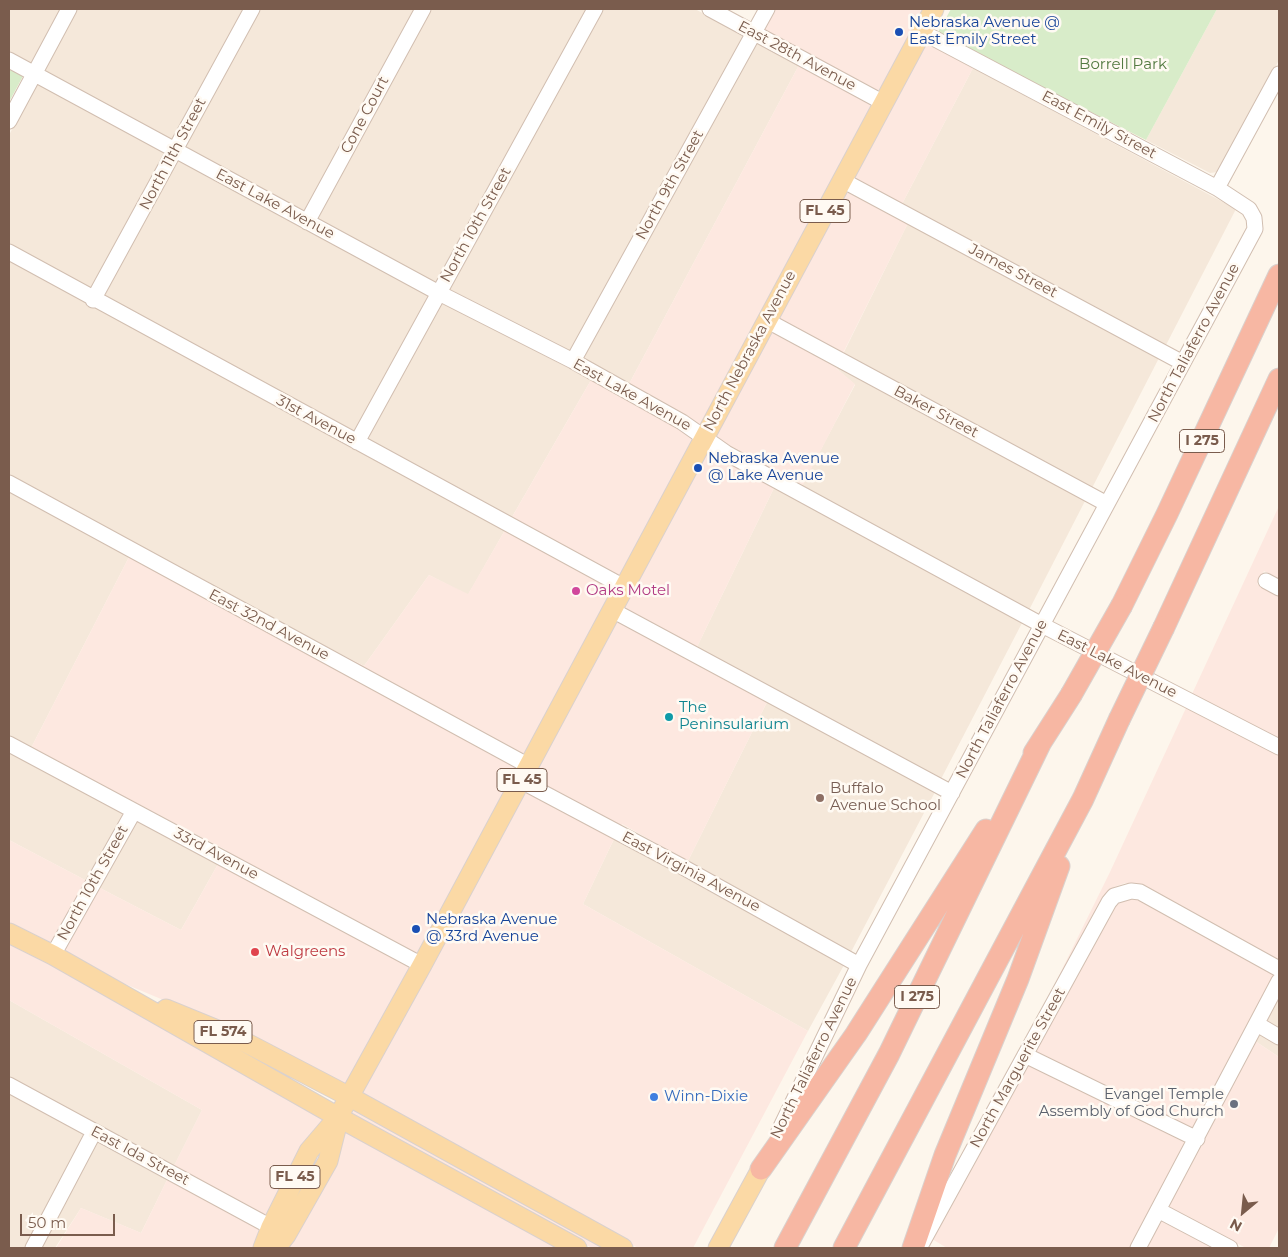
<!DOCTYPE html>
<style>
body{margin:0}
#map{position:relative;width:1288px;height:1257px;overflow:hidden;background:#fdf6ec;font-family:Montserrat,sans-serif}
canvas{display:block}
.frame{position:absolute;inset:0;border:10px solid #7a5c4d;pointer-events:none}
.north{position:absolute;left:1218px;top:1187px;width:50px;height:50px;-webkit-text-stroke:4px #fffaf3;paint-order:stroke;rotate:208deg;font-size:14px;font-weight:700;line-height:20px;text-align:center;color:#7a5c4d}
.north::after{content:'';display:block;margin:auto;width:18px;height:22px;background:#7a5c4d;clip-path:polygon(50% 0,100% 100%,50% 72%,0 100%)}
.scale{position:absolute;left:20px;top:1214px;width:95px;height:22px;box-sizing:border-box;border:2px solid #7a5c4d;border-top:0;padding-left:6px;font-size:15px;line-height:18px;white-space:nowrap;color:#7a5c4d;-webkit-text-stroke:4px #fffaf3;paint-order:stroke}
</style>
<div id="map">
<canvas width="1288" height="1257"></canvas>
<div class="frame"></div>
<div class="north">N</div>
<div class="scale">50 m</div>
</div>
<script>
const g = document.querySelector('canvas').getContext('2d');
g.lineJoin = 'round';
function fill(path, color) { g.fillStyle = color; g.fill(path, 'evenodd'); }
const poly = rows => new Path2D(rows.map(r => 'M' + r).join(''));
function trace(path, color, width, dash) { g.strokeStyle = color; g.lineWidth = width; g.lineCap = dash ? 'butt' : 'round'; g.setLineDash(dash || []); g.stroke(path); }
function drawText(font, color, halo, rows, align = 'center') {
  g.font = font + ' Montserrat,sans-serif'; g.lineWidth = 5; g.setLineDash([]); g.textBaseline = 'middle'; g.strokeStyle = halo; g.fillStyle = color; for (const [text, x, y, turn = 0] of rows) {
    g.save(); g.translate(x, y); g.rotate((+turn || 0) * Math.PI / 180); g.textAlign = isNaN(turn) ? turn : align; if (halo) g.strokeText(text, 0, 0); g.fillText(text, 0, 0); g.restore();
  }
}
const residential = poly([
 [9,9,61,9,32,64,9,52],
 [76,9,245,9,173,140,44,70],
 [259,9,415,9,305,213,184,147],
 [430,9,587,9,437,284,317,219],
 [602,9,695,9,745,36,571,352,449,289],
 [1217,9,1279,9,1279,60,1220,169,1218,172,1210,173,1146,140],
 [756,42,799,65,629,384,582,358],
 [973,68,1236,209,1166,345,902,204],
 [37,83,166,153,91,290,9,244,9,135],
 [177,160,430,296,355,432,103,296],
 [908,223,1159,358,1092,488,843,354],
 [9,261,505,530,468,595,429,575,364,666,288,627,9,475],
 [442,302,591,380,512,517,367,438],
 [836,367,1085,501,1029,610,781,475,802,485,855,385,836,368],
 [774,488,1022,623,941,779,697,647],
 [9,492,129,557,31,748,9,736],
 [767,702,935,792,851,952,688,861],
 [9,752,124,814,87,881,9,840],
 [136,820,218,864,181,930,98,887],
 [614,839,844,965,808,1031,583,904],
 [1279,995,1279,1028,1266,1021],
 [9,1000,202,1110,174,1166,9,1077],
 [1259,1034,1279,1045,1279,1057,1255,1041],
 [9,1094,85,1135,25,1248,9,1248],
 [96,1142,167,1180,141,1233,81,1208,55,1248,40,1248]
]);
const commercial = poly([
 [774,9,927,9,882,93,763,29],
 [924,42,973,68,902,204,851,176],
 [799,65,875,106,702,427,686,415,629,384],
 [844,189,908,223,843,353,775,317],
 [768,330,836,367,836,368,855,384,803,485,730,446,713,434],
 [591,380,679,428,695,439,622,577,512,517],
 [706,447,723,459,774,488,697,647,621,606],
 [1279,506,1279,579,1264,571,1257,584,1279,596,1279,739,1192,694],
 [505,530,615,590,527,756,288,627,364,666,429,575,468,594],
 [129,557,520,769,420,955,225,851,226,850,31,748],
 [614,619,767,702,688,861,622,824,621,826,530,778],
 [1186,708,1279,755,1279,961,1125,883,1114,887,1041,1012,1110,872],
 [523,791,614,839,583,904,808,1031,693,1248,638,1248,359,1093],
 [9,840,87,881,51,946,9,925],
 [218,864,413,968,347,1087,240,1032,94,971,62,952,98,887,181,930],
 [1131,898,1137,899,1275,975,1194,1129,1035,1051,1114,906,1118,902],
 [9,941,49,962,328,1120,268,1217,174,1166,202,1110,9,1000],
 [1255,1041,1279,1057,1279,1228,1269,1248,1246,1248,1168,1207],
 [1028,1064,1187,1142,1131,1248,947,1248,932,1239],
 [352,1106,607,1248,592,1248,348,1114],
 [343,1128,562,1248,284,1248],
 [167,1180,263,1230,256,1248,56,1248,81,1208,141,1233],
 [1161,1220,1214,1248,1146,1248]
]);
const green = poly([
 [951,9,1217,9,1146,140,937,34],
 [9,68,23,76,9,102]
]);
const minor = poly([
 [710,9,884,103],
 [9,60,439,293,573,361,682,422,726,453,1042,625,1279,747],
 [9,121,69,9],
 [842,180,1183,363],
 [1217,188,1279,74],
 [307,222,423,9],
 [9,252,624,587],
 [93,300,252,9],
 [766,320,1107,504],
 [573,361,767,9],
 [357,442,595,9],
 [9,483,529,766],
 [1266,581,1279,588],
 [612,610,952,793],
 [9,744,422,965],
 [521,781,681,866,859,965],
 [53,955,134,811],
 [1257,1024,1279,1037],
 [1025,1055,1197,1139],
 [9,1085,271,1227],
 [779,1131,859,965,1255,229,1254,218,1249,209,1217,188,922,32],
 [1158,1210,1230,1248],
 [922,1243,1109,902,1114,896,1131,891,1140,892,1279,969],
 [33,1248,94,1132],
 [1138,1248,1279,981]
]);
const major = poly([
 [9,933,53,955,338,1117,577,1248],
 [166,1009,237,1038,350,1097,623,1248],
 [263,1248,271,1227,309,1151,338,1117,422,965,934,9],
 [276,1248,286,1235,328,1161,338,1121],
 [718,1248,761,1169]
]);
const highway = poly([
 [1122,605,1167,514,1279,275],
 [1164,627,1279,379],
 [1034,753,1071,695],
 [761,1169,856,1034,986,830],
 [785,1248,889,1054,1041,742],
 [844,1248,1083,799,1119,720],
 [913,1248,945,1155,1018,979,1059,866]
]);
const highwayBridge = poly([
 [1071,695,1122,605],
 [1119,720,1164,627]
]);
const markers = [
 [899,32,5,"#1a4fb4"],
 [698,468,5,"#1a4fb4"],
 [576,591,5,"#d1479c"],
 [669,717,5,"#0f9aa8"],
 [820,798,5,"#8d6e63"],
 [416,929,5,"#1a4fb4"],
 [255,952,5,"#e0444e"],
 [654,1097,5,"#3f7fe0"],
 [1234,1104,5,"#6b7280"]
];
const shields = [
 [825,211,50],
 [1202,441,45],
 [522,780,50],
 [917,997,45],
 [223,1032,58],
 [295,1177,50]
];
const shieldNames = [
 ["FL 45",825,211],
 ["I 275",1202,441],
 ["FL 45",522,780],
 ["I 275",917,997],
 ["FL 574",223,1032],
 ["FL 45",295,1177]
];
const transitNames = [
 ["Nebraska Avenue @",909,23],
 ["East Emily Street",909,40],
 ["Nebraska Avenue",708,459],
 ["@ Lake Avenue",708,476],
 ["Nebraska Avenue",426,920],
 ["@ 33rd Avenue",426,937]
];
const streetNames = [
 ["East 28th Avenue",797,56,28],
 ["Cone Court",365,115,-62],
 ["East Emily Street",1099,125,28],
 ["North 11th Street",173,154,-62],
 ["North 9th Street",670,185,-61],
 ["East Lake Avenue",275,204,28],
 ["North 10th Street",476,225,-61],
 ["James Street",1013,271,28],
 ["North Taliaferro Avenue",1194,343,-62],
 ["North Nebraska Avenue",750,351,-62],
 ["East Lake Avenue",632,395,29],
 ["Baker Street",936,412,28],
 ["31st Avenue",316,420,28],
 ["East 32nd Avenue",269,625,28],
 ["East Lake Avenue",1117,664,27],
 ["North Taliaferro Avenue",1002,699,-62],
 ["33rd Avenue",216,854,28],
 ["East Virginia Avenue",691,872,28],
 ["North 10th Street",93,883,-61],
 ["North Taliaferro Avenue",814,1058,-64],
 ["North Marguerite Street",1018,1068,-61],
 ["East Ida Street",140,1156,28]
];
const parkNames = [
 ["Borrell Park",1123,65]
];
const hotelNames = [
 ["Oaks Motel",586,591]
];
const cultureNames = [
 ["The",679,708],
 ["Peninsularium",679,725]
];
const educationNames = [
 ["Buffalo",830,789],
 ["Avenue School",830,806]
];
const healthNames = [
 ["Walgreens",265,952]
];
const worshipNames = [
 ["Evangel Temple",1224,1095],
 ["Assembly of God Church",1224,1112]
];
const shopNames = [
 ["Winn-Dixie",664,1097]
];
fill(residential, '#f5e8da');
fill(commercial, '#fde8e0');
fill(green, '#d8ecc9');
trace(minor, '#d1beb0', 17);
trace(major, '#dad1cd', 21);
trace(highway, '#dad1cd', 23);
trace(minor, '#fff', 15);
trace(major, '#fbd9a5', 19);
trace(highway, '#f7b7a3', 21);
trace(highwayBridge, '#dad1cd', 23, []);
trace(highwayBridge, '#f7b7a3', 21);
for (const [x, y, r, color] of markers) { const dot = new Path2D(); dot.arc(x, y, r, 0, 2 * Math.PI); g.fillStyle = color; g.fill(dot); trace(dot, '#fffaf3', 2); }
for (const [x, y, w] of shields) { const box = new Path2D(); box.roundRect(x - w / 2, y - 11.5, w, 23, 4); g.fillStyle = '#fffaf3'; g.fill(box); trace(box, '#7a5c4d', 1); }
drawText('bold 14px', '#7a5c4d', null, shieldNames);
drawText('15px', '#164399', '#fffaf3', transitNames, 'left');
drawText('15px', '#7a5c4d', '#fffaf3', streetNames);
drawText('15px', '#537a41', '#fffaf3', parkNames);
drawText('15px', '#b23c85', '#fffaf3', hotelNames, 'left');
drawText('15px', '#0d838f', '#fffaf3', cultureNames, 'left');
drawText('15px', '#785e54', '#fffaf3', educationNames, 'left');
drawText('15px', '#be3a42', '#fffaf3', healthNames, 'left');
drawText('15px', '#5b616d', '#fffaf3', worshipNames, 'right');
drawText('15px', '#366cbe', '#fffaf3', shopNames, 'left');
</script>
